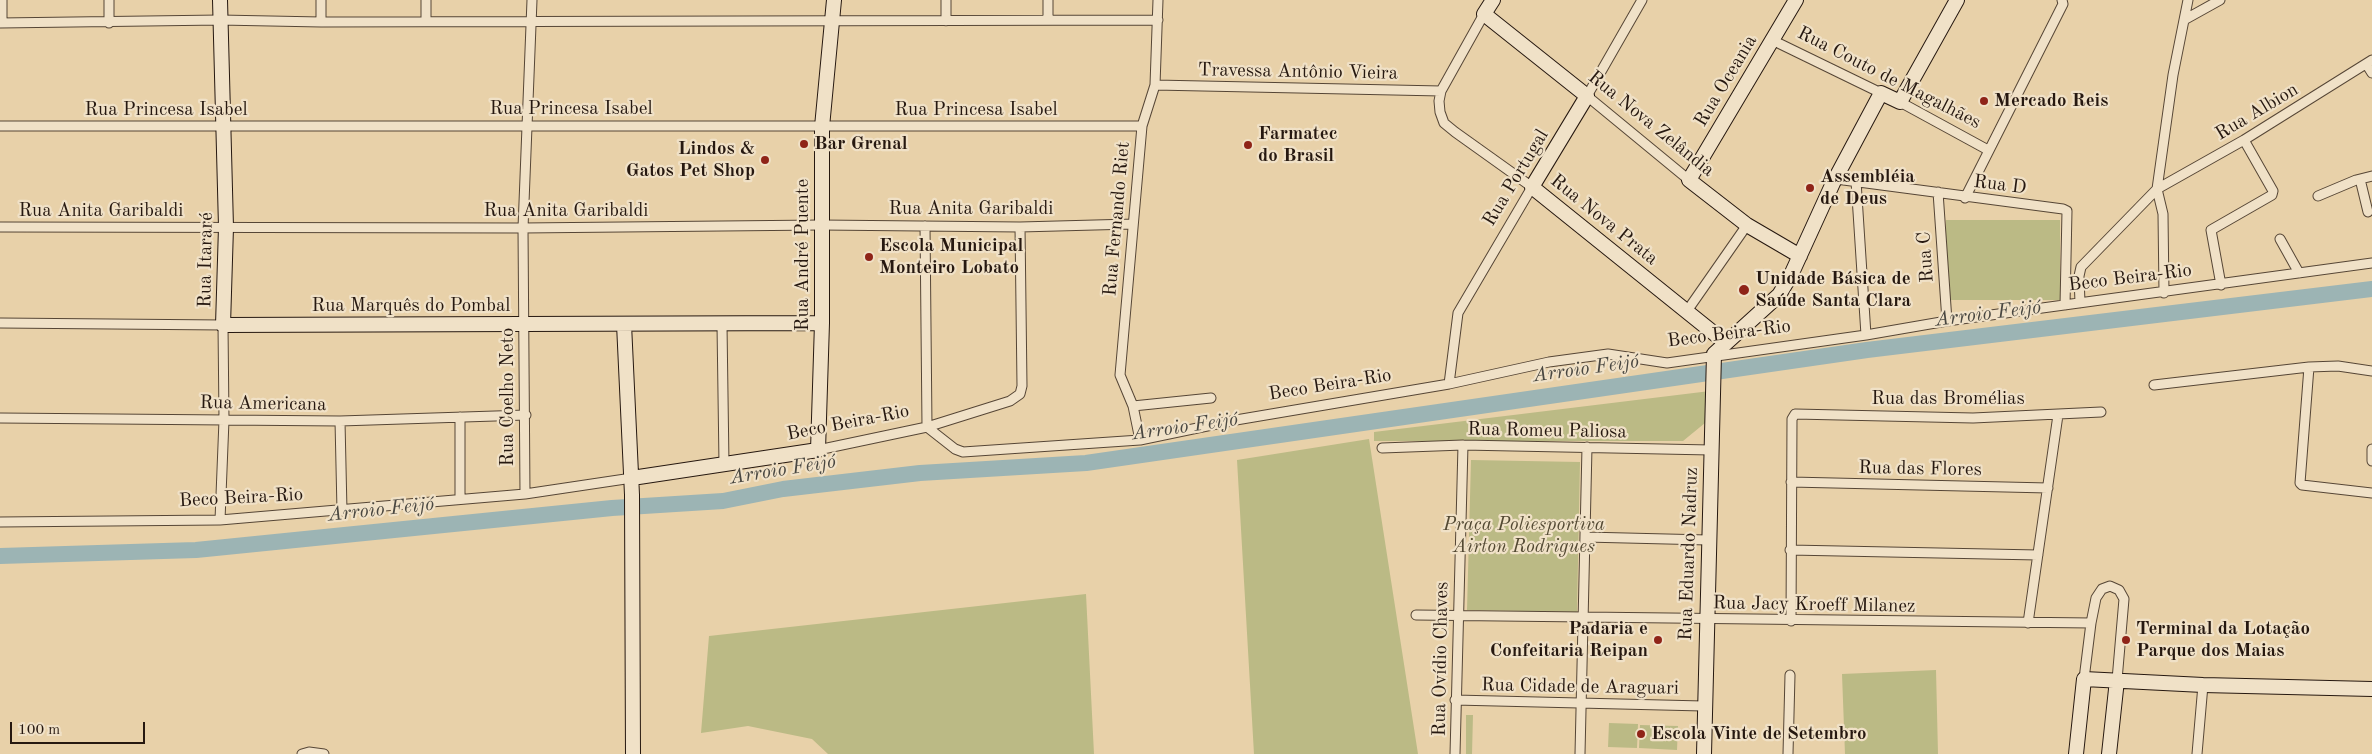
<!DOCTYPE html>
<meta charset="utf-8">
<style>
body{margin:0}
#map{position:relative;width:2372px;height:754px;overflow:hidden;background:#e8d1a9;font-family:"Old Standard TT",serif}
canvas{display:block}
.scale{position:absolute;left:10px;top:722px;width:135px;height:22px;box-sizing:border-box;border:2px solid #261810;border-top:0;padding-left:6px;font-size:15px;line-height:18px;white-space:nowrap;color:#261810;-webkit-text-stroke:4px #f0e1c7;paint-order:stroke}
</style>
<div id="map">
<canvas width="2372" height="754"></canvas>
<div class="scale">100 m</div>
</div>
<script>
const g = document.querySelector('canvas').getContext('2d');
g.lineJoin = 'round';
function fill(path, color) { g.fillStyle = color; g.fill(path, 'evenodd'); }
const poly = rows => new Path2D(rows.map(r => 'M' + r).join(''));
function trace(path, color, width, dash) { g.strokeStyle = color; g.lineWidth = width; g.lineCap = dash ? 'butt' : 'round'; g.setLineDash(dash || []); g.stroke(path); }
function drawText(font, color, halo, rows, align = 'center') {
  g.font = font + ' "Old Standard TT",serif'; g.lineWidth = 4.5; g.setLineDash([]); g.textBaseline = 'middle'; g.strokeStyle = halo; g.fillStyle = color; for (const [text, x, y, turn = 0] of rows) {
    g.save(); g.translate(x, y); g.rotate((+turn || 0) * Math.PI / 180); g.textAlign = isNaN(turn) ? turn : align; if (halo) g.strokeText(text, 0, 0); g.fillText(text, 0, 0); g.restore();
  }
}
const green = poly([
 [1946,220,2060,220,2060,300,1946,300],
 [1710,391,1705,423,1683,441,1374,441,1374,432],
 [1369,439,1418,754,1254,754,1237,460],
 [1471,460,1580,462,1577,612,1467,610],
 [1086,594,1094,754,828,754,812,739,748,726,701,733,709,636],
 [1936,670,1938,754,1845,754,1842,674],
 [1466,715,1473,715,1472,754,1466,754],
 [1609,723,1638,724,1637,748,1608,747],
 [1640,725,1678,726,1677,750,1639,748]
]);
const river = poly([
 [0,556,196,550,612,508,723,501,783,489,920,473,1086,463,1867,350,2372,289]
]);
const street = poly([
 [2,0,2,23],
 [109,0,109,23],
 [321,0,321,22],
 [946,0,946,21],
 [1642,0,1587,96,1689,180],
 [1048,20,1048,0],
 [2184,20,2220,0],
 [426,21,426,0],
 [0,23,220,20,321,22,1158,20],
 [1772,40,1881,93],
 [2367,65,2372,73],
 [1155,85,1441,91],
 [1900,102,1988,150],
 [0,126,1142,126],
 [1836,179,2063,209,2067,211,2065,305],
 [2360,179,2368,212],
 [1856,181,1866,335],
 [1938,192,1947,321],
 [2318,196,2356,180,2372,176],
 [1965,198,2063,4,2062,0],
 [925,226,927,427],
 [0,227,523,228,821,225,1020,227,1132,224],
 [2280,239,2299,273],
 [2221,285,2211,230,2272,195,2273,191,2244,140],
 [2164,293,2163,214,2157,189,2173,75,2188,0],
 [2080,303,2079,276,2081,267,2157,189,2244,140,2372,60],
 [1687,311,1747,225],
 [0,323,223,325,224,420,220,520],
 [722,325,724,464],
 [2309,367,2300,483,2302,485,2372,493],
 [1449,384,1458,313,1532,187,1455,132,1444,123,1440,112,1439,101,1441,91,1484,14],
 [2154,385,2309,367,2338,366,2372,371],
 [1133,406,1211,398],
 [0,418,340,421,526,415],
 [340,421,342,511],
 [927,427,955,449,963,452,1140,440,1236,420,1449,384,1549,362,1608,354,1667,363,1866,335,1947,321,2372,263],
 [1140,440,1133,406,1120,375,1142,126,1155,85,1158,0],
 [1382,448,1463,445,1711,450],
 [2372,449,2372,461],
 [818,450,927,427,1010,401,1020,394,1022,386,1020,227],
 [1791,482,2048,488],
 [525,494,523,228,532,0],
 [460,499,460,417],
 [0,522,220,520,525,494,632,478],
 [1585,537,1708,540],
 [1790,550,2038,555],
 [1416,615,2091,623],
 [1791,621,1792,419,1795,414,1973,418,2101,412],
 [2028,623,2058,415],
 [2084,679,2091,623,2096,598,2102,589,2110,586,2119,590,2124,599,2117,680],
 [1455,700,1703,706],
 [302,754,309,752,324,754],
 [1455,754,1463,445],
 [1580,754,1587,447],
 [1788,754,1790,675],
 [2197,754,2203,685]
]);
const secondary = poly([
 [220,0,226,227,223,325,822,323],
 [1493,0,1484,14,1587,96,1532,187,1726,343],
 [1796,0,1689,180,1747,225,1800,256],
 [624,324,632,495,633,754],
 [632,478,818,450,822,323,822,127,834,0],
 [1704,754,1714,354,1779,295,1791,275,1833,183,1881,93,1900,102,1957,0],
 [2076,754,2084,679,2203,685,2372,689],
 [2109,754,2117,680]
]);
const markers = [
 [1984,101,5,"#8f2418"],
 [804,144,5,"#8f2418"],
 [1248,145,5,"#8f2418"],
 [765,160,5,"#8f2418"],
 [1810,188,5,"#8f2418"],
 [869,257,5,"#8f2418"],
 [1744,290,6,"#8f2418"],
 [1658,640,5,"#8f2418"],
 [2126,640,5,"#8f2418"],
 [1641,734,5,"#8f2418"]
];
const streetNames = [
 ["Travessa Antônio Vieira",1298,72,1],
 ["Rua Couto de Magalhães",1889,78,27],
 ["Rua Oceania",1726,81,-59],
 ["Rua Princesa Isabel",571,109],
 ["Rua Princesa Isabel",166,110],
 ["Rua Princesa Isabel",976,110],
 ["Rua Albion",2257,112,-31],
 ["Rua Nova Zelândia",1651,124,39],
 ["Rua Portugal",1516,178,-59],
 ["Rua D",2000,185,7],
 ["Rua Anita Garibaldi",971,209],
 ["Rua Anita Garibaldi",101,211],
 ["Rua Anita Garibaldi",566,211],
 ["Rua Fernando Riet",1117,219,-85],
 ["Rua Nova Prata",1604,220,39],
 ["Rua André Puente",803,255,-90],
 ["Rua C",1926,257,-94],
 ["Rua Itararé",206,260,-89],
 ["Beco Beira-Rio",2130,278,-7],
 ["Rua Marquês do Pombal",411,306],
 ["Beco Beira-Rio",1729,334,-7],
 ["Beco Beira-Rio",1330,385,-9],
 ["Rua Coelho Neto",508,397,-90],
 ["Rua das Bromélias",1948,399],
 ["Rua Americana",263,404,1],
 ["Beco Beira-Rio",848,423,-11],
 ["Rua Romeu Paliosa",1547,431,1],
 ["Rua das Flores",1920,469,1],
 ["Beco Beira-Rio",241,498,-3],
 ["Rua Eduardo Nadruz",1689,554,-88],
 ["Rua Jacy Kroeff Milanez",1814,605,1],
 ["Rua Ovídio Chaves",1441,659,-89],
 ["Rua Cidade de Araguari",1580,687,1]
];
const poiNames = [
 ["Mercado Reis",1994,101],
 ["Farmatec",1258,134],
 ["do Brasil",1258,156],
 ["Bar Grenal",814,144],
 ["Lindos &",755,149,"right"],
 ["Gatos Pet Shop",755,171,"right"],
 ["Assembléia",1820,177],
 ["de Deus",1820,199],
 ["Escola Municipal",879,246],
 ["Monteiro Lobato",879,268],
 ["Unidade Básica de",1755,279],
 ["Saúde Santa Clara",1755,301],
 ["Padaria e",1648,629,"right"],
 ["Confeitaria Reipan",1648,651,"right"],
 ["Terminal da Lotação",2136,629],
 ["Parque dos Maias",2136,651],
 ["Escola Vinte de Setembro",1651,734]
];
const parkNames = [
 ["Praça Poliesportiva",1524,525],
 ["Airton Rodrigues",1524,547]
];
const waterNames = [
 ["Arroio Feijó",1988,314,-7],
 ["Arroio Feijó",1586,369,-8],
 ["Arroio Feijó",1185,427,-8],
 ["Arroio Feijó",783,470,-9],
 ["Arroio Feijó",381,510,-6]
];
fill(green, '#bbba85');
trace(river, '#9cb4b4', 16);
trace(street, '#564636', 11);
trace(secondary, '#261810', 16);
trace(street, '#f0e1c7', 9);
trace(secondary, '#f0e1c7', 14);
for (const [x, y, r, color] of markers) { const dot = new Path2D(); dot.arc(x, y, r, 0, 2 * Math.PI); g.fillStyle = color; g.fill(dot); trace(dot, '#f0e1c7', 2); }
drawText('19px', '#261810', '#f0e1c7', streetNames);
drawText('bold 19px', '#261810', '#f0e1c7', poiNames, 'left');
drawText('italic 19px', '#534933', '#f0e1c7', parkNames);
drawText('italic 20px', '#494741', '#f0e1c7', waterNames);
</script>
